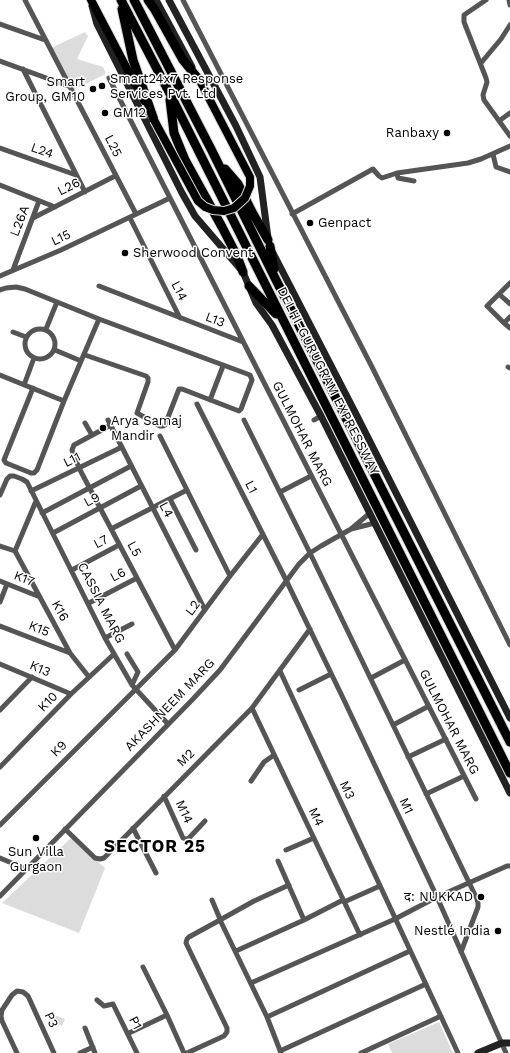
<!DOCTYPE html>
<meta charset="utf-8">
<style>
body{margin:0}
canvas{display:block;background:#fff}
</style>
<canvas width="510" height="1053"></canvas>
<script>
const g = document.querySelector('canvas').getContext('2d');
g.lineJoin = 'round';
function fill(path, color) { g.fillStyle = color; g.fill(path, 'evenodd'); }
const poly = rows => new Path2D(rows.map(r => 'M' + r).join(''));
function trace(path, color, width, dash) { g.strokeStyle = color; g.lineWidth = width; g.lineCap = dash ? 'butt' : 'round'; g.setLineDash(dash || []); g.stroke(path); }
function drawText(font, color, halo, rows, align = 'center') {
  g.font = font + ' "Work Sans","Noto Sans Devanagari",sans-serif'; g.lineWidth = 3; g.setLineDash([]); g.textBaseline = 'middle'; g.strokeStyle = halo; g.fillStyle = color; for (const [text, x, y, turn = 0] of rows) {
    g.save(); g.translate(x, y); g.rotate((+turn || 0) * Math.PI / 180); g.textAlign = isNaN(turn) ? turn : align; if (halo) g.strokeText(text, 0, 0); g.fillText(text, 0, 0); g.restore();
  }
}
const green = poly([
 [85,32,88,36,77,59,103,67,106,74,73,90,51,48],
 [71,838,105,868,79,933,2,903],
 [51,1014,65,1019,62,1026,48,1020],
 [439,1022,453,1053,392,1053,388,1044]
]);
const street = poly([
 [25,0,136,214],
 [183,0,372,367,510,645],
 [486,0,464,15,464,22,486,78,487,82,483,95,484,100,510,136],
 [509,0,510,5],
 [0,24,45,40],
 [0,61,71,87],
 [481,63,501,39,510,25],
 [23,69,85,192],
 [109,78,476,799],
 [499,121,510,113],
 [0,148,76,175],
 [493,154,496,167,510,172],
 [397,173,398,178,414,181],
 [0,185,55,207],
 [292,214,373,169,379,176,382,178,397,173,468,163,481,159,510,146],
 [33,218,115,176],
 [130,218,180,318],
 [13,270,39,201],
 [0,276,61,250,170,198],
 [510,283,487,306,504,323,510,328],
 [99,286,243,342],
 [0,290,6,288,16,287,25,289,99,319,250,375,252,380,241,409,239,411,182,389,179,389,165,425,163,426,160,426,137,413,148,382,148,378,146,376,85,355],
 [499,294,510,304],
 [504,323,510,317],
 '25 344a15 15 0 1 1 30 0a15 15 0 1 1-30 0Z',
 [46,329,57,302],
 [13,332,26,337],
 [55,350,81,361],
 [508,367,510,368],
 [0,375,64,401],
 [24,385,34,358],
 [33,388,4,460,6,463,31,473,34,473,37,470,64,401,99,319],
 [210,400,223,366],
 [197,404,286,580,343,698,437,897,506,1053],
 [108,420,205,610],
 [244,420,310,553,477,899,478,903,478,907,461,952],
 [314,420,321,416],
 [85,423,92,435],
 [111,425,74,445,72,450,79,468,175,650],
 [160,436,230,576],
 [31,491,122,447],
 [280,492,311,476],
 [0,495,7,479,10,476,14,476,22,479,27,482,105,638,132,685,168,724],
 [170,499,196,550],
 [42,513,131,466],
 [111,529,187,490],
 [351,529,375,523],
 [53,533,141,486],
 [0,546,15,551],
 [15,551,70,653,89,677],
 [15,551,36,501],
 [72,570,119,545],
 [0,581,40,597],
 [0,602,7,584],
 [89,603,137,578],
 [0,626,70,653],
 [105,638,132,624],
 [127,654,138,672,132,685],
 [0,664,71,694],
 [280,671,458,1053],
 [371,678,405,660],
 [299,690,331,674],
 [252,708,360,935],
 [0,710,32,677],
 [393,725,429,706],
 [408,757,446,739],
 [0,767,71,694,114,654],
 [251,781,264,762,274,755],
 [426,794,464,776],
 [164,796,183,838,186,839,189,838,205,821],
 [0,825,175,650,230,576,263,534],
 [133,828,156,873],
 [65,829,95,858,100,859,104,858,252,708,310,629],
 [286,850,314,838],
 [0,858,26,869],
 [278,861,304,920],
 [0,896,193,699,220,670,299,564,310,553,321,546,351,529,370,513],
 [212,900,220,919],
 [344,902,380,886],
 [236,951,304,920,343,900],
 [143,967,167,1015,184,1053],
 [251,983,395,919,437,897,507,866,510,866],
 [97,1000,104,1006,113,1004,137,1053],
 [267,1017,410,951],
 [85,1028,95,1053],
 [129,1033,167,1015],
 [280,1051,426,984],
 [17,1053,2,1021,1,1016,2,1010,12,995,17,991,23,992,28,996,54,1053],
 [80,1053,93,1047],
 [187,1053,224,1036,227,1032,227,1028,186,943,187,939,189,937,220,920],
 [281,1053,267,1017,220,920,254,901,289,885],
 [361,1053,441,1016]
]);
const secondary = poly([
 [156,0,192,67],
 [169,0,236,126,260,177,268,238],
 [92,6,97,24,182,193,195,216,243,272,256,303,272,325,321,416,510,793],
 [273,253,356,414,510,718],
 [478,1053,502,1043,510,1043]
]);
const primary = poly([
 [91,0,144,101]
]);
const highway = poly([
 [121,0,169,92,510,773],
 [134,0,211,149,276,280,510,742],
 [148,0,155,10,183,60,200,81],
 [122,9,133,60,154,120],
 [170,100,174,133,185,160,222,227,237,256,243,272],
 [225,169,238,184,252,212,268,240],
 [270,246,274,269],
 [249,286,276,314]
]);
const primaryBridge = poly([
 [154,120,198,201,205,207,213,210,224,211,234,208,245,198,250,186,250,177,200,81]
]);
const markers = [
 [102,86,4,"#000"],
 [93,89,4,"#000"],
 [105,113,4,"#000"],
 [447,133,4,"#000"],
 [310,223,4,"#000"],
 [125,253,4,"#000"],
 [103,428,4,"#000"],
 [36,838,4,"#000"],
 [481,897,4,"#000"],
 [498,931,4,"#000"]
];
const poiNames = [
 ["Smart24x7 Response",110,79],
 ["Services Pvt. Ltd",110,94],
 ["Smart",85,82,"right"],
 ["Group, GM10",85,97,"right"],
 ["GM12",113,113],
 ["Ranbaxy",439,133,"right"],
 ["Genpact",318,223],
 ["Sherwood Convent",133,253],
 ["Arya Samaj",111,421],
 ["Mandir",111,436],
 ["Sun Villa",36,852,"center"],
 ["Gurgaon",36,867,"center"],
 ["द: NUKKAD",473,897,"right"],
 ["Nestlé India",490,931,"right"]
];
const streetNames = [
 ["L25",113,146,63],
 ["L24",42,151,20],
 ["L26",69,187,-27],
 ["L26A",20,221,-69],
 ["L15",61,238,-25],
 ["L14",179,291,63],
 ["L13",215,320,21],
 ["DELHI-GURUGRAM EXPRESSWAY",328,381,63],
 ["GULMOHAR MARG",302,434,63],
 ["L11",72,460,-26],
 ["L1",251,487,63],
 ["L9",92,500,-28],
 ["L4",166,510,63],
 ["L7",101,542,-28],
 ["L5",134,549,62],
 ["L6",118,575,-28],
 ["K17",24,579,21],
 ["CASSIA MARG",101,603,63],
 ["L2",193,608,-53],
 ["K16",60,611,62],
 ["K15",39,629,21],
 ["K13",40,669,23],
 ["K10",48,702,-46],
 ["AKASHNEEM MARG",170,705,-46],
 ["GULMOHAR MARG",449,722,63],
 ["K9",59,749,-45],
 ["M2",186,758,-45],
 ["M3",347,790,65],
 ["M1",406,806,65],
 ["M14",184,812,66],
 ["M4",316,817,65],
 ["P3",51,1020,65],
 ["P1",135,1023,63]
];
const districtNames = [
 ["SECTOR 25",155,847]
];
fill(green, '#dcdcdc');
trace(primary, '#dbdbdb', 10);
trace(highway, '#dbdbdb', 11);
trace(street, '#555', 5);
trace(secondary, '#222', 7);
trace(primary, '#000', 8);
trace(highway, '#000', 9);
trace(primaryBridge, '#dbdbdb', 10, []);
trace(primaryBridge, '#000', 8);
for (const [x, y, r, color] of markers) { const dot = new Path2D(); dot.arc(x, y, r, 0, 2 * Math.PI); g.fillStyle = color; g.fill(dot); trace(dot, '#fff', 1.5); }
drawText('13px', '#000', '#fff', poiNames, 'left');
drawText('13px', '#000', '#fff', streetNames);
g.letterSpacing = '1px';
drawText('bold 17px', '#000', '#fff', districtNames);
g.letterSpacing = '0px';
</script>
